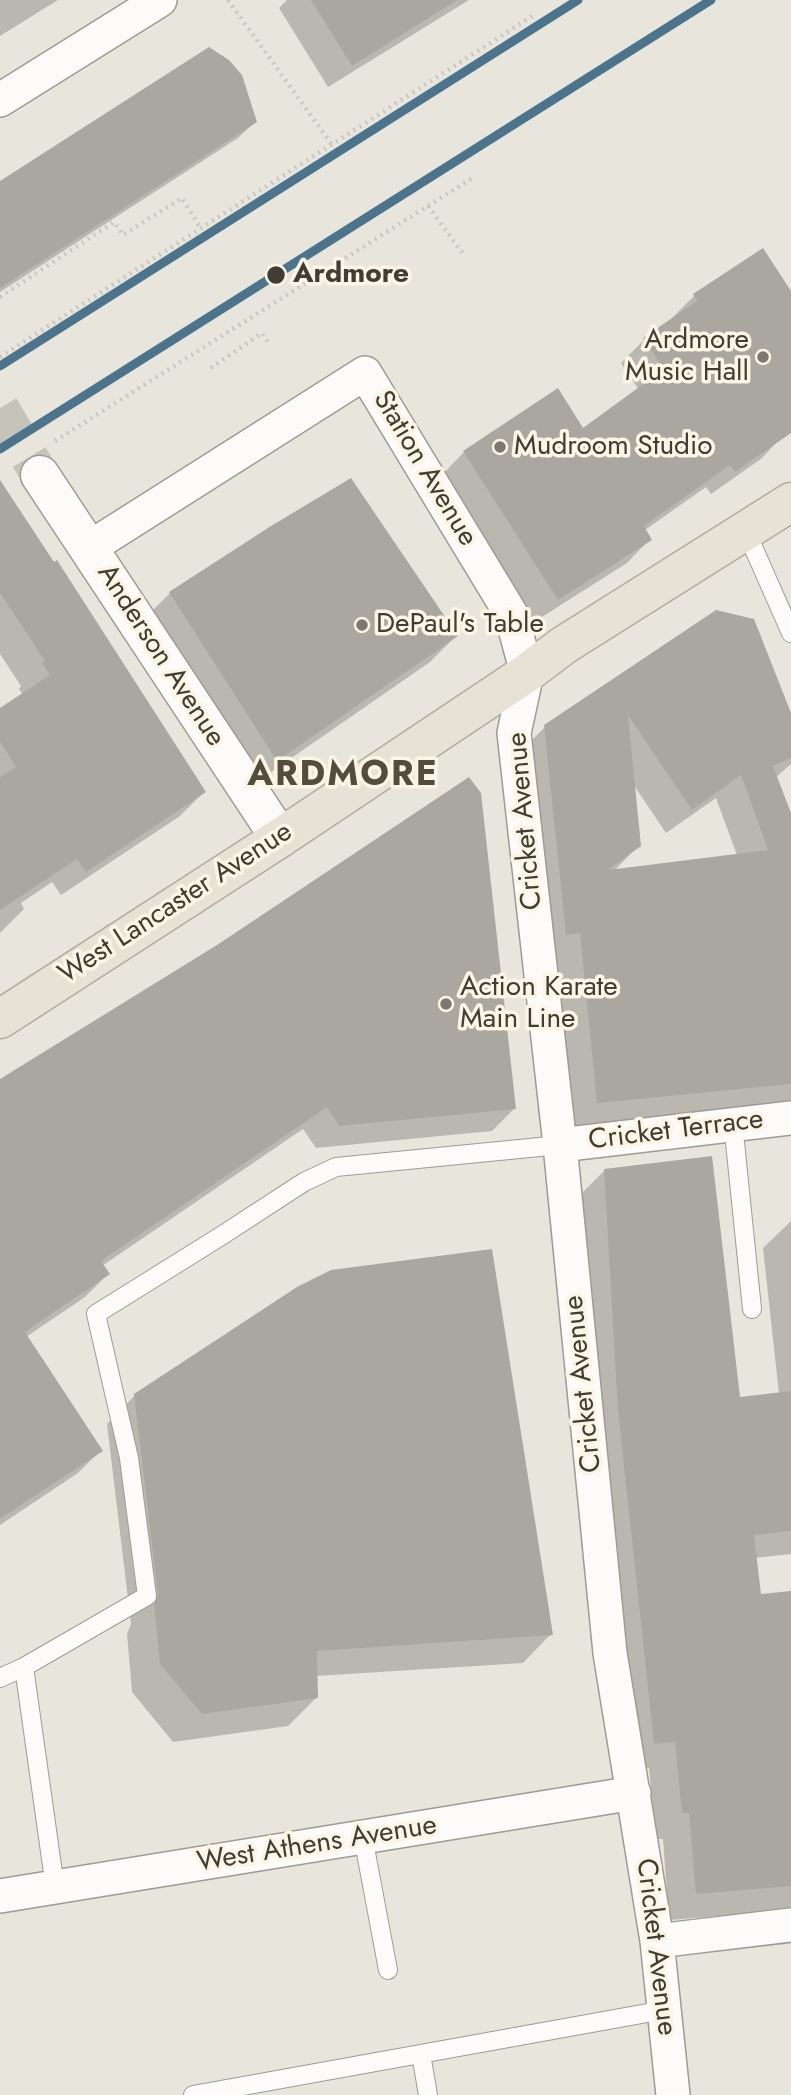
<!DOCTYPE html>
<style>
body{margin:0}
canvas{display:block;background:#e8e5dc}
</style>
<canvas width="791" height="2095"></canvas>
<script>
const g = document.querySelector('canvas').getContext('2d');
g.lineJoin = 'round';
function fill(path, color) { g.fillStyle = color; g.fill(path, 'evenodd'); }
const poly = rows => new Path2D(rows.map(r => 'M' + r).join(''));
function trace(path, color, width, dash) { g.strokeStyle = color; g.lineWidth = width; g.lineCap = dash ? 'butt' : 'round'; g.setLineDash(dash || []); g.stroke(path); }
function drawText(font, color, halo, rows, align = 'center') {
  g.font = font + ' Jost,sans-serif'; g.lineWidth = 7; g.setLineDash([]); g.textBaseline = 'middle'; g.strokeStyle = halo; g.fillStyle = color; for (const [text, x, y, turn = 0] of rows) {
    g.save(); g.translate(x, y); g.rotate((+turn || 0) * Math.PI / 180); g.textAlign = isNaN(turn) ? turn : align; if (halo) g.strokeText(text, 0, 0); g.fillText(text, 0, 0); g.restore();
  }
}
const shadow = poly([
 [0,0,58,0,0,36],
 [287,0,469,0,328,87,279,8],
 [255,122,238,138,0,292,0,183],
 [763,251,791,294,791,427,761,459,711,494,706,487,645,530,650,539,627,563,534,622,441,476,464,452,582,430,639,390,621,363,644,340,672,320,671,319,694,296],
 [0,498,204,792,180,816,61,895,52,882,21,903,24,909,0,933,0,710,23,695,19,689,21,686,0,654],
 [170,593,456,636,430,662,251,786,144,619],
 [753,621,791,718,791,764,775,778,791,818,791,1100,739,1107,735,1111,572,1127,556,957,542,959,520,752,545,727],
 [633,784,666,833,716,798,737,855,614,871,639,845],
 [0,1082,515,1108,492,1131,316,1148,303,1129,102,1266,108,1274,85,1297,26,1337,101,1450,78,1473,0,1525],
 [604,1171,739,1399,779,1394,763,1248,791,1221,791,1554,755,1558,759,1596,791,1593,791,1910,669,1920,663,1839,656,1839,649,1768,627,1770,577,1198],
 [135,1395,551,1634,523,1663,316,1676,316,1698,288,1726,173,1742,132,1692,127,1634,131,1624,107,1424]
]);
const building = poly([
 [311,0,457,0,352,66],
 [209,47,229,60,242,75,257,122,0,288,0,181],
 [763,248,791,291,791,433,735,472,730,465,644,526,652,540,558,600,463,451,558,388,583,428,664,369,643,338,697,301,693,294],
 [351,478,458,636,277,761,169,592,271,526],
 [0,480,54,562,57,560,206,792,86,872,77,859,0,910,0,777,16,767,0,742,0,708,50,675,42,663,45,661,0,593],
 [716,610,754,619,791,713,791,758,773,766,791,813,791,1084,597,1103,580,933,566,935,544,725],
 [628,715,692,810,741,775,768,850,608,870,641,846],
 [469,777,481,793,516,1109,339,1126,327,1107,101,1261,110,1274,25,1332,103,1451,0,1519,0,1079,217,945],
 [712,1156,740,1397,791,1391,791,1531,754,1535,761,1594,791,1591,791,1886,696,1894,689,1813,682,1813,675,1742,654,1744,618,1410,604,1169],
 [492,1249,553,1635,317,1651,318,1698,202,1714,160,1664,154,1604,158,1595,134,1394,297,1287,331,1270]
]);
const tertiaryTunnel = poly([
 [0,408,40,475]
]);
const path = poly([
 [228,0,332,145],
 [428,206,464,255],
 [0,297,114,222,123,235,182,198,201,229],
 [0,357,534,15],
 [211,368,262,333,270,345],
 [55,441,474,177]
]);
const service = poly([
 [746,531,791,633],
 [733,1123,752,1309],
 [24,1667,55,1887],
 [0,1678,24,1667,147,1596,129,1458,96,1314,221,1236,304,1182,336,1167,560,1145],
 [363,1837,388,1970],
 [421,2054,428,2095],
 [193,2095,664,2010]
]);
const minor = poly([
 [0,100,160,0],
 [89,548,365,373,511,614,527,673,514,733,560,1145,610,1653,657,1941,673,2095],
 [560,1145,791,1118],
 [0,1896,634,1793],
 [657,1941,791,1925]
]);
const tertiary = poly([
 [40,475,280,838]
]);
const trunk = poly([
 [0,1019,280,838,527,673,564,645,791,502]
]);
const rail1 = poly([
 [0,366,578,0],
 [0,449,711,0]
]);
const markers = [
 [276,275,10,"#3f3d36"],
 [763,357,7,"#7a7870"],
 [500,447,7,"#7a7870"],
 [362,625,7,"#7a7870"],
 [446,1004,7,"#7a7870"]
];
const stopNames = [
 ["Ardmore",293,275]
];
const poiNames = [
 ["Ardmore",749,341,"right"],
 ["Music Hall",749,373,"right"],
 ["Mudroom Studio",514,447],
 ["DePaul's Table",376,625],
 ["Action Karate",460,988],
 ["Main Line",460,1020]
];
const streetNames = [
 ["Station Avenue",424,469,59],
 ["Anderson Avenue",160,656,57],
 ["Cricket Avenue",526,821,-95],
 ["West Lancaster Avenue",176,904,-33],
 ["Cricket Terrace",676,1131,-7],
 ["Cricket Avenue",584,1384,-96],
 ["West Athens Avenue",317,1845,-9],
 ["Cricket Avenue",655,1947,83]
];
const districtNames = [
 ["ARDMORE",343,777]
];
fill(shadow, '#0003');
fill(building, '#aaa7a0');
trace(tertiaryTunnel, '#c6c3bb', 38, [38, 19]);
trace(service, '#9e9b94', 20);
trace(minor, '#9e9b94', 36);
trace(tertiary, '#9e9b94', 41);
trace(trunk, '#b3ac9c', 41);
trace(path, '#c8c6c3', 4.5, [2, 5]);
trace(service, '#fcfbfa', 18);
trace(minor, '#fcfbfa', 33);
trace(tertiary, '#fcfbfa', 38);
trace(trunk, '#e6e2d6', 38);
trace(rail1, '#4c748c', 9);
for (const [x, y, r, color] of markers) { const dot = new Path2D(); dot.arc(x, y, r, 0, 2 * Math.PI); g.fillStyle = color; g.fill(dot); trace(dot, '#fbf5e4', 2.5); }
drawText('bold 28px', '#3f3d36', '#fbf5e4', stopNames, 'left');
drawText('28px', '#3f3d36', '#fbf5e4', poiNames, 'left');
drawText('28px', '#3f3d36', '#fbf5e4', streetNames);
g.letterSpacing = '2px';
drawText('bold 35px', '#524d3f', '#fbf5e4', districtNames);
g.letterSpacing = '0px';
</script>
